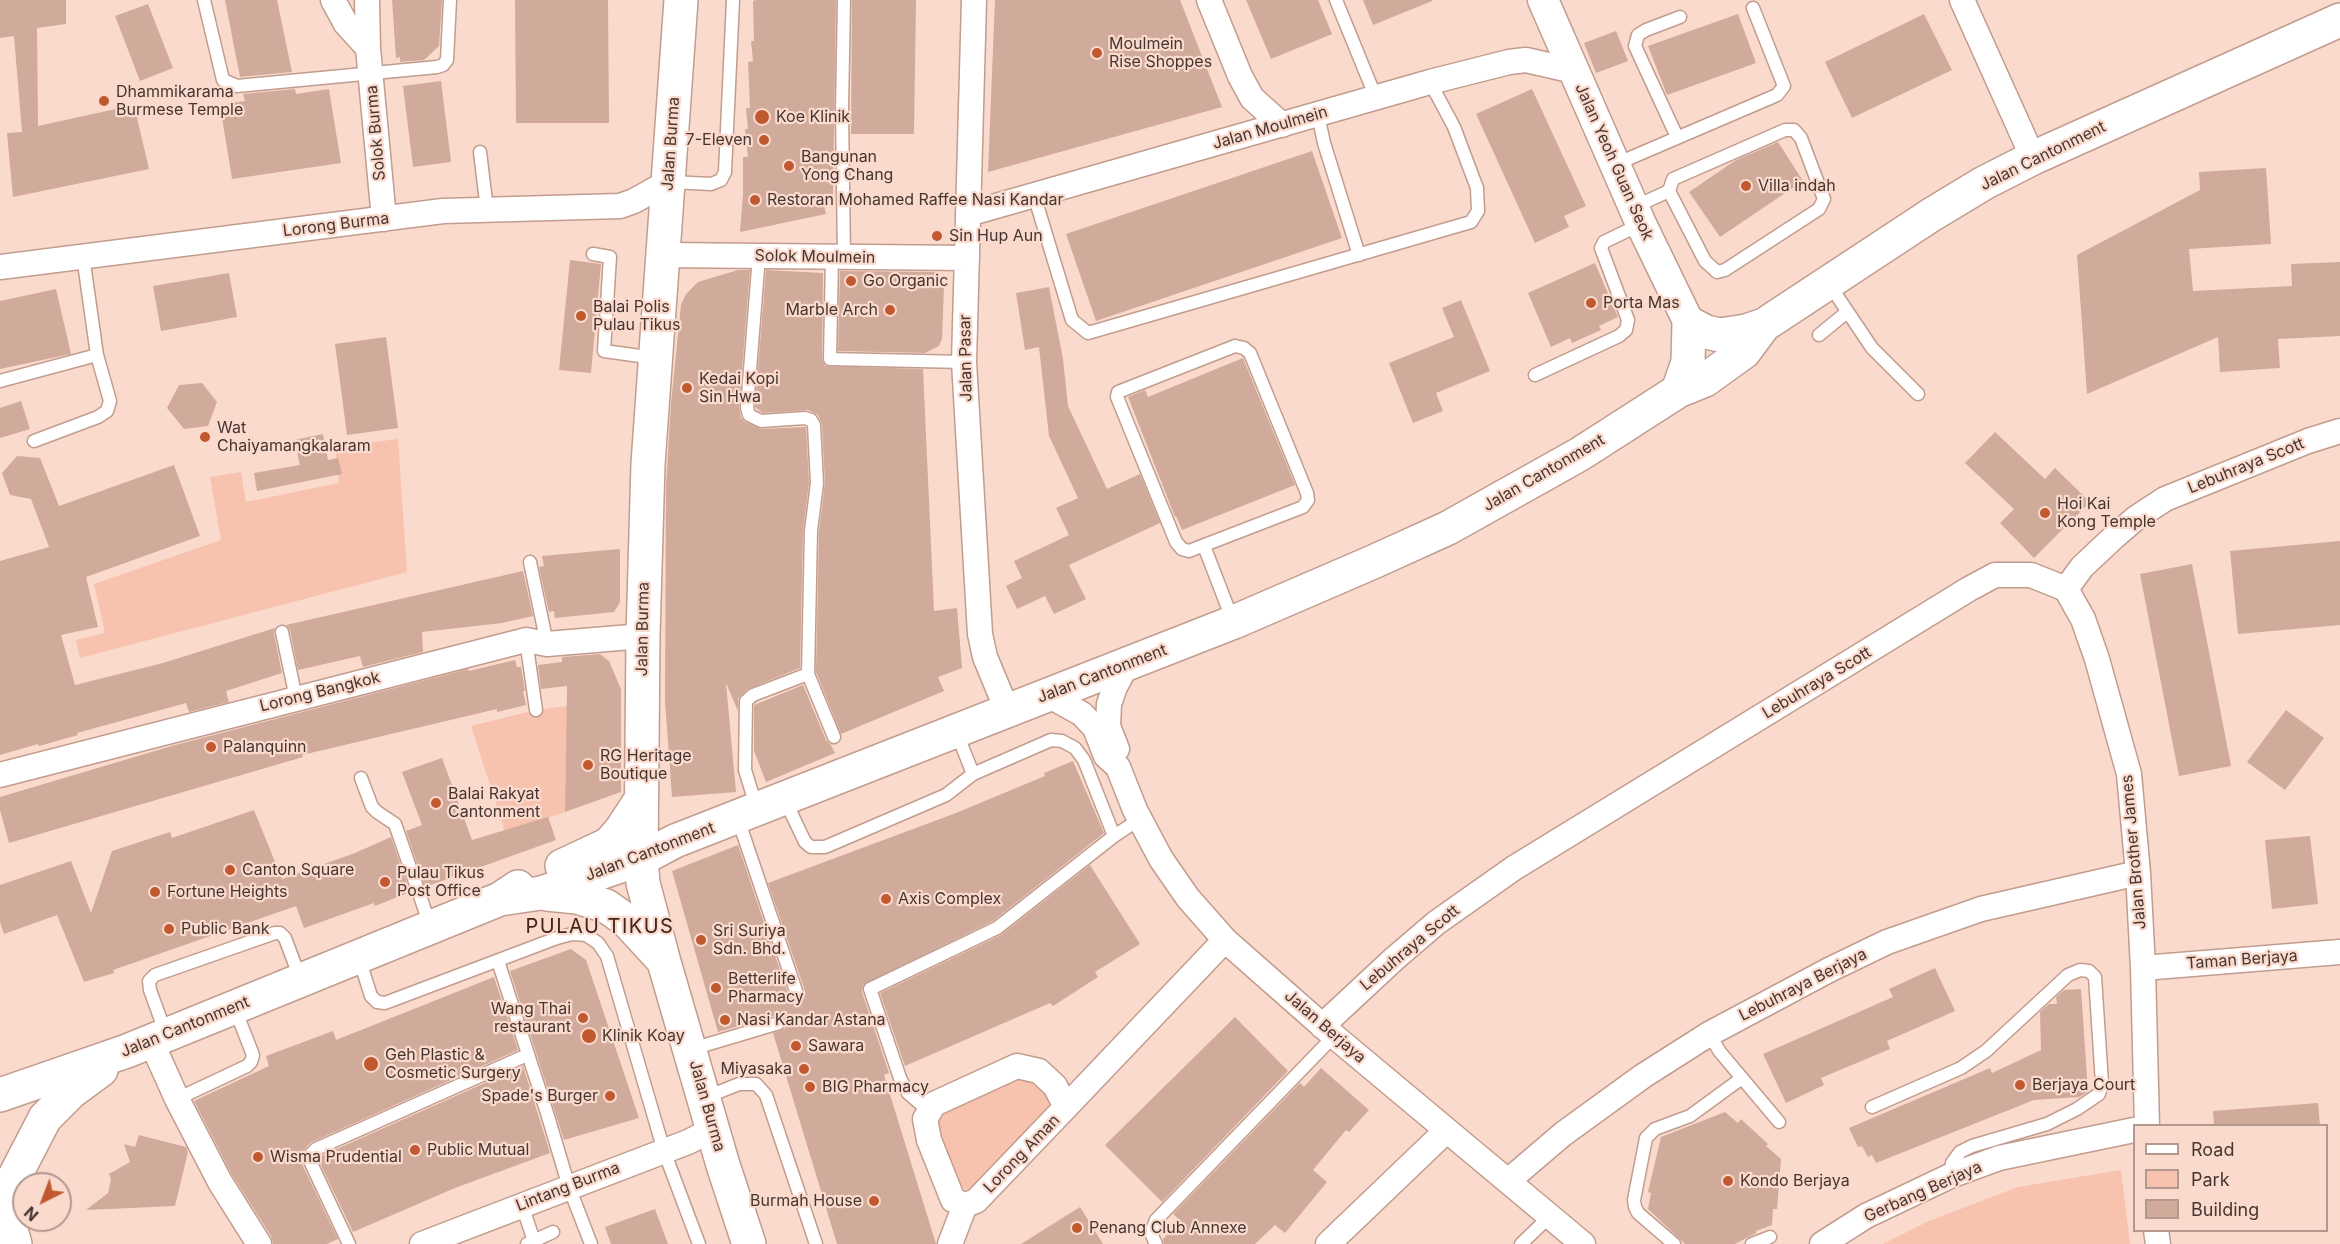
<!DOCTYPE html>
<style>
body{margin:0}
#map{position:relative;width:2340px;height:1244px;overflow:hidden;background:#fbdace;font-family:Inter,sans-serif}
canvas{display:block}
.legend{position:absolute;left:2133px;top:1124px;width:195px;height:108px;box-sizing:border-box;background:#fbdace;border:2px solid #b3988f;margin:0;padding:8px 10px;list-style:none;font-size:18px;color:#463630}
.legend li{display:flex;align-items:center;gap:12px;height:30px}
.legend b{width:30px;border:2px solid #b3988f}
.north{position:absolute;left:12px;top:1172px;width:60px;height:60px;box-sizing:border-box;background:#fbdace;border:2px solid #b3988f;border-radius:50%;rotate:222deg;font-size:16px;font-weight:700;line-height:24px;text-align:center;color:#463630}
.north::after{content:'';display:block;margin:auto;width:21px;height:27px;background:#c0592f;clip-path:polygon(50% 0,100% 100%,50% 72%,0 100%)}
</style>
<div id="map">
<canvas width="2340" height="1244"></canvas>
<ul class="legend">
<li><b style="height:8px;background:#fff"></b>Road</li>
<li><b style="height:16px;background:#f7c2ae"></b>Park</li>
<li><b style="height:16px;background:#d0aa9b"></b>Building</li>
</ul>
<div class="north">N</div>
</div>
<script>
const g = document.querySelector('canvas').getContext('2d');
g.lineJoin = 'round';
function fill(path, color) { g.fillStyle = color; g.fill(path, 'evenodd'); }
const poly = rows => new Path2D(rows.map(r => 'M' + r).join(''));
function trace(path, color, width, dash) { g.strokeStyle = color; g.lineWidth = width; g.lineCap = dash ? 'butt' : 'round'; g.setLineDash(dash || []); g.stroke(path); }
function drawText(font, color, halo, rows, align = 'center') {
  g.font = font + ' Inter,sans-serif'; g.lineWidth = 4.5; g.setLineDash([]); g.textBaseline = 'middle'; g.strokeStyle = halo; g.fillStyle = color; for (const [text, x, y, turn = 0] of rows) {
    g.save(); g.translate(x, y); g.rotate((+turn || 0) * Math.PI / 180); g.textAlign = isNaN(turn) ? turn : align; if (halo) g.strokeText(text, 0, 0); g.fillText(text, 0, 0); g.restore();
  }
}
const green = poly([
 [398,439,407,572,80,658,76,640,105,633,94,584,221,540,210,477,241,472,246,502,339,483,335,447],
 [567,706,565,812,505,832,471,726,536,710],
 [1014,1077,1038,1083,1049,1100,1051,1108,976,1186,969,1190,961,1188,934,1124,944,1111],
 [2121,1170,2130,1244,1883,1244,1929,1221,2018,1187]
]);
const building = poly([
 [0,0,66,0,66,24,37,28,38,126,134,105,149,169,13,197,7,133,22,132,14,36,0,38],
 [225,0,277,0,292,72,240,77],
 [392,0,442,0,439,46,424,60,400,62,400,57,396,58],
 [515,0,608,0,609,123,516,123],
 [756,0,836,0,833,195,822,198,826,214,740,232,743,194,743,157,748,157,745,129,748,129,746,108,750,108,748,62,753,61,751,41,754,41,753,1],
 [852,0,916,0,914,134,851,134],
 [995,0,1180,0,1222,107,988,172],
 [1246,0,1318,0,1332,34,1271,59],
 [1363,0,1432,0,1432,1,1373,25],
 [148,4,173,68,140,81,115,16],
 [1738,14,1756,63,1667,95,1648,46],
 [1924,14,1952,70,1852,118,1825,62],
 [1616,31,1628,61,1596,73,1584,43],
 [441,81,451,162,413,167,403,86],
 [295,89,296,94,329,89,341,163,232,179,220,105,245,101,243,94],
 [1532,89,1586,206,1564,216,1569,227,1535,243,1476,114],
 [1778,142,1803,181,1720,237,1689,192,1736,160],
 [1312,151,1342,238,1096,321,1066,234],
 [2266,168,2271,244,2189,249,2193,291,2292,286,2291,264,2340,262,2340,336,2278,339,2280,368,2220,372,2218,337,2087,394,2077,255,2200,190,2199,172],
 [570,260,601,264,591,373,559,370],
 [1595,263,1618,317,1599,326,1601,330,1572,343,1570,338,1551,347,1528,293],
 [738,270,750,270,739,407,741,418,745,422,761,429,806,427,809,483,803,531,800,668,748,689,738,698,738,711,726,683,736,792,672,797,665,701,666,486,671,403,681,305,686,294,698,282],
 [766,270,823,273,822,359,825,366,923,369,934,611,957,608,962,668,938,677,944,691,841,734,816,672,819,532,825,483,822,424,818,415,808,410,763,413,755,407],
 [840,271,937,272,944,287,942,339,939,346,925,353,838,351],
 [229,273,237,317,161,331,153,286],
 [1049,287,1063,359,1068,406,1107,489,1140,474,1160,523,1069,565,1086,599,1054,614,1045,596,1017,609,1006,586,1022,578,1014,561,1069,535,1056,508,1078,498,1049,436,1039,347,1025,350,1016,293],
 [56,289,71,354,0,369,0,301],
 [1461,300,1490,371,1436,393,1443,411,1413,423,1389,363,1454,337,1442,308],
 [386,337,398,428,347,435,335,344],
 [1243,358,1295,485,1182,530,1176,516,1175,517,1128,397,1145,390,1148,397],
 [202,383,217,402,208,426,184,429,167,408,179,385],
 [21,401,30,429,0,438,0,408],
 [1995,432,2045,479,2055,468,2090,502,2034,558,2000,523,2014,509,1965,463],
 [323,434,328,460,338,458,342,474,257,491,254,473,300,465,294,440],
 [17,456,40,458,59,506,174,465,200,536,86,577,98,627,61,635,75,685,163,663,275,628,274,634,282,673,226,691,229,702,189,712,186,703,77,733,78,735,39,746,38,744,0,755,0,561,49,547,31,499,10,495,2,473],
 [2340,541,2340,625,2238,634,2230,551],
 [620,549,620,602,614,612,555,618,554,611,549,612,539,567,544,566,542,556],
 [2192,564,2231,766,2179,776,2140,574],
 [523,571,533,616,502,623,422,632,423,652,363,667,360,656,298,670,290,630,286,625],
 [600,654,609,661,621,689,621,792,565,812,567,686,541,689,538,665,562,662,562,657],
 [515,660,517,667,521,667,525,691,523,691,526,705,497,712,497,709,302,755,303,757,9,843,0,810,0,797,175,745,468,669,469,671],
 [803,685,826,740,831,745,835,753,766,782,754,751,754,705],
 [2286,710,2324,738,2285,790,2247,762],
 [442,758,472,840,548,817,556,840,425,887,406,831,422,825,402,772],
 [1073,761,1104,833,993,921,863,985,862,992,889,1073,884,1075,936,1244,837,1244,773,1033,785,1029,787,1020,781,1015,777,1015,718,1032,672,871,738,845,789,997,792,1001,799,1002,804,999,805,991,768,883,956,813,1045,776,1044,773],
 [254,810,282,879,355,853,391,837,410,892,375,906,374,903,304,928,296,906,113,970,114,973,84,982,57,915,4,934,0,922,0,885,71,861,91,913,112,851,170,832,172,838],
 [2310,836,2318,904,2272,909,2265,840],
 [1090,865,1140,944,1095,972,1098,977,1053,1006,1050,1003,905,1066,880,993,1001,935],
 [571,949,586,960,639,1118,564,1140,510,971],
 [1935,968,1955,1011,1887,1041,1890,1049,1821,1078,1824,1085,1786,1103,1763,1054,1893,997,1889,989],
 [494,977,518,1050,310,1143,302,1152,302,1164,338,1239,327,1244,273,1244,271,1236,232,1175,194,1101,269,1066,266,1056,333,1031,336,1040],
 [2081,989,2088,1092,2079,1097,2034,1100,1876,1163,1872,1155,1868,1157,1862,1146,1858,1147,1849,1128,1990,1068,1992,1073,2041,1050,2040,1012,2049,1004,2057,1004,2056,997,2064,990],
 [1235,1017,1288,1071,1162,1202,1105,1145],
 [523,1066,550,1153,455,1188,353,1232,318,1159,321,1156],
 [1321,1068,1369,1110,1349,1132,1346,1130,1313,1170,1327,1182,1285,1233,1275,1225,1255,1244,1164,1244,1163,1239,1181,1221,1173,1214,1300,1083,1304,1087],
 [2318,1103,2320,1125,2214,1125,2213,1111],
 [1725,1112,1738,1123,1741,1119,1768,1144,1766,1146,1781,1159,1777,1209,1773,1209,1772,1225,1756,1231,1756,1233,1735,1244,1685,1244,1648,1209,1651,1193,1648,1192,1661,1137],
 [139,1135,186,1147,188,1152,175,1206,86,1210,108,1193,111,1179,109,1174,130,1162,124,1144,135,1147],
 [1080,1207,1103,1244,1021,1244],
 [655,1209,668,1244,611,1244,605,1227]
]);
const service = poly([
 [204,0,223,80,237,86,437,67,443,65,447,60,450,0],
 [844,0,842,110,844,257],
 [1336,0,1376,98],
 [1318,115,1324,143,1359,255],
 [1677,137,1635,46,1638,35,1646,30,1680,17],
 [480,152,487,210],
 [1616,164,1777,95,1784,86,1753,8],
 [670,182,711,184,721,180,725,172,733,0],
 [1034,195,1072,320,1088,333,1471,222,1478,211,1477,188,1454,127,1430,82],
 [1634,207,1669,191,1673,179,1785,130,1794,130,1801,138,1824,199,1819,209,1725,270,1717,272,1705,261,1669,191],
 [593,254,610,257,604,351,655,358],
 [759,256,747,408,749,415,761,421,805,418,811,420,814,425,817,483,811,531,808,674,834,737],
 [832,257,830,359,964,362],
 [1829,284,1872,348,1918,394],
 [1819,335,1847,312],
 [1235,346,1244,348,1250,353,1307,493,1308,500,1303,507,1189,551,1182,549,1176,542,1117,397,1118,392,1235,346],
 [1535,375,1619,336,1626,330,1628,320,1601,248,1604,242,1641,224],
 [0,381,97,355],
 [34,441,98,417,107,411,110,401,97,355,83,256],
 [1204,546,1233,621],
 [530,562,547,644],
 [282,632,296,698],
 [526,640,536,710],
 [956,731,973,774],
 [361,778,372,807,377,812,395,824,430,925],
 [785,800,805,842,811,847,825,847,946,795,973,774,1051,740,1062,741,1075,748,1084,760,1114,836],
 [757,809,745,770,746,701,753,695,808,674],
 [738,819,797,994],
 [359,958,371,996,377,1002,385,1003,557,938,572,934,586,935,598,943,607,956,664,1151,699,1244],
 [498,961,547,1113,569,1187,591,1244],
 [166,1034,150,990,149,981,155,975,275,933,280,933,285,938,300,978],
 [1709,1034,1720,1052,1779,1122],
 [692,1049,779,1023],
 [704,1098,739,1084,756,1084,766,1095,816,1244],
 [177,1099,247,1066,251,1062,253,1055,235,1009],
 [1872,1107,1961,1068,1986,1051,2068,975,2080,970,2089,971,2095,977,2102,1083,2099,1094,2077,1109,2047,1124,1972,1146,1960,1152,1952,1163,1950,1176],
 [930,1112,908,1093,900,1078,870,989,997,928,1114,836,1140,819],
 [522,1205,534,1241],
 [349,1244,310,1161,310,1155,316,1149,527,1055],
 [527,1244,553,1232],
 [1156,1244,1151,1233,1156,1220,1334,1036],
 [1521,1244,1550,1216],
 [1674,1244,1638,1213,1635,1207,1634,1200,1646,1138,1655,1129,1690,1116,1742,1078],
 [1752,1244,1770,1237]
]);
const minor = poly([
 [333,0,346,24,368,48],
 [367,0,368,48,384,219],
 [974,0,964,362,980,634,985,657,1007,710],
 [1209,0,1240,76,1252,98,1282,125],
 [1962,0,2033,158],
 [968,214,1430,82,1509,62,1526,60,1574,71],
 [663,255,967,258],
 [0,267,443,211,620,206,634,201,668,182],
 [2066,589,2083,619,2097,659,2129,774,2138,873,2143,968,2147,1126],
 [2066,589,2082,567,2114,537,2136,518,2165,499,2308,441,2340,431],
 [1048,695,1082,714,1095,728,1106,756,1118,767,1135,810,1161,859,1188,898,1225,940,1334,1036,1583,1244],
 [1117,749,1108,726,1109,704,1115,687,1127,664],
 [0,775,526,640,547,644,643,636],
 [2143,968,2340,952],
 [1322,1026,1394,959,1436,923,1514,868,1969,589,1995,575,2031,575,2066,589],
 [151,1041,177,1099,220,1182,259,1244],
 [1066,1107,1055,1086,1039,1071,1017,1066,934,1104,925,1119,929,1140,953,1200,965,1205,976,1201,1066,1107,1225,940],
 [1508,1181,1563,1134,1643,1076,1709,1034,1829,970,1887,942,1981,909,2138,873],
 [2156,1230,2158,1244],
 [422,1244,688,1142,714,1129],
 [950,1244,965,1205],
 [1328,1244,1446,1131],
 [1822,1244,1866,1216,1950,1176,1999,1158,2134,1130]
]);
const tertiary = poly([
 [1543,0,1641,224,1689,323]
]);
const secondary = poly([
 [681,0,648,464,643,636,641,859,643,883,664,962,723,1165,749,1244],
 [1678,391,1688,362,1689,323,1706,332,1720,335,1746,331,1764,325,1931,215,1984,183,2033,158,2340,20],
 [562,866,609,844,621,830,640,801],
 [547,894,577,897,606,906,626,920,661,958],
 [500,899,541,893,641,859,675,841,1234,622,1373,562,1448,528,1580,454,1678,391,1705,380,1744,352,1764,325],
 [0,1095,127,1051,500,899,518,887],
 [0,1191,15,1244],
 [3,1199,45,1118,71,1092,101,1070]
]);
const markers = [
 [1097,53,6,"#c0592f"],
 [104,101,6,"#c0592f"],
 [762,117,8,"#c0592f"],
 [764,140,6,"#c0592f"],
 [789,166,6,"#c0592f"],
 [1746,186,6,"#c0592f"],
 [755,200,6,"#c0592f"],
 [937,236,6,"#c0592f"],
 [851,281,6,"#c0592f"],
 [1591,303,6,"#c0592f"],
 [890,310,6,"#c0592f"],
 [581,316,6,"#c0592f"],
 [687,388,6,"#c0592f"],
 [205,437,6,"#c0592f"],
 [2045,513,6,"#c0592f"],
 [211,747,6,"#c0592f"],
 [588,765,6,"#c0592f"],
 [436,803,6,"#c0592f"],
 [230,870,6,"#c0592f"],
 [385,882,6,"#c0592f"],
 [155,892,6,"#c0592f"],
 [886,899,6,"#c0592f"],
 [169,929,6,"#c0592f"],
 [701,940,6,"#c0592f"],
 [716,988,6,"#c0592f"],
 [583,1018,6,"#c0592f"],
 [725,1020,6,"#c0592f"],
 [589,1036,8,"#c0592f"],
 [796,1046,6,"#c0592f"],
 [371,1064,8,"#c0592f"],
 [804,1069,6,"#c0592f"],
 [2020,1085,6,"#c0592f"],
 [810,1087,6,"#c0592f"],
 [610,1096,6,"#c0592f"],
 [415,1150,6,"#c0592f"],
 [258,1157,6,"#c0592f"],
 [1728,1181,6,"#c0592f"],
 [874,1201,6,"#c0592f"],
 [1077,1228,6,"#c0592f"]
];
const poiNames = [
 ["Moulmein",1109,44],
 ["Rise Shoppes",1109,62],
 ["Dhammikarama",116,92],
 ["Burmese Temple",116,110],
 ["Koe Klinik",776,117],
 ["7-Eleven",752,140,"right"],
 ["Bangunan",801,157],
 ["Yong Chang",801,175],
 ["Villa indah",1758,186],
 ["Restoran Mohamed Raffee Nasi Kandar",767,200],
 ["Sin Hup Aun",949,236],
 ["Go Organic",863,281],
 ["Porta Mas",1603,303],
 ["Balai Polis",593,307],
 ["Pulau Tikus",593,325],
 ["Marble Arch",878,310,"right"],
 ["Kedai Kopi",699,379],
 ["Sin Hwa",699,397],
 ["Wat",217,428],
 ["Chaiyamangkalaram",217,446],
 ["Hoi Kai",2057,504],
 ["Kong Temple",2057,522],
 ["Palanquinn",223,747],
 ["RG Heritage",600,756],
 ["Boutique",600,774],
 ["Balai Rakyat",448,794],
 ["Cantonment",448,812],
 ["Canton Square",242,870],
 ["Pulau Tikus",397,873],
 ["Post Office",397,891],
 ["Fortune Heights",167,892],
 ["Axis Complex",898,899],
 ["Public Bank",181,929],
 ["Sri Suriya",713,931],
 ["Sdn. Bhd.",713,949],
 ["Betterlife",728,979],
 ["Pharmacy",728,997],
 ["Wang Thai",571,1009,"right"],
 ["restaurant",571,1027,"right"],
 ["Nasi Kandar Astana",737,1020],
 ["Klinik Koay",602,1036],
 ["Sawara",808,1046],
 ["Geh Plastic &",385,1055],
 ["Cosmetic Surgery",385,1073],
 ["Miyasaka",792,1069,"right"],
 ["Berjaya Court",2032,1085],
 ["BIG Pharmacy",822,1087],
 ["Spade's Burger",598,1096,"right"],
 ["Public Mutual",427,1150],
 ["Wisma Prudential",270,1157],
 ["Kondo Berjaya",1740,1181],
 ["Burmah House",862,1201,"right"],
 ["Penang Club Annexe",1089,1228]
];
const streetNames = [
 ["Jalan Moulmein",1270,128,-16],
 ["Solok Burma",376,133,-95],
 ["Jalan Burma",671,144,-86],
 ["Jalan Cantonment",2043,156,-26],
 ["Jalan Yeoh Guan Seok",1614,162,66],
 ["Lorong Burma",336,225,-7],
 ["Solok Moulmein",815,257,1],
 ["Jalan Pasar",966,358,-91],
 ["Lebuhraya Scott",2246,466,-22],
 ["Jalan Cantonment",1544,473,-30],
 ["Jalan Burma",643,629,-89],
 ["Jalan Cantonment",1102,674,-21],
 ["Lebuhraya Scott",1817,683,-31],
 ["Lorong Bangkok",320,692,-14],
 ["Jalan Cantonment",650,852,-21],
 ["Jalan Brother James",2134,852,-95],
 ["Lebuhraya Scott",1410,948,-40],
 ["Taman Berjaya",2242,960,-4],
 ["Lebuhraya Berjaya",1803,985,-27],
 ["Jalan Cantonment",185,1027,-22],
 ["Jalan Berjaya",1325,1027,41],
 ["Jalan Burma",707,1106,74],
 ["Lorong Aman",1022,1154,-46],
 ["Lintang Burma",568,1187,-21],
 ["Gerbang Berjaya",1923,1192,-24]
];
const quarterNames = [
 ["PULAU TIKUS",600,927]
];
fill(green, '#f7c2ae');
fill(building, '#d0aa9b');
trace(service, '#c29c8d', 15);
trace(minor, '#c29c8d', 27);
trace(tertiary, '#c29c8d', 33);
trace(secondary, '#c29c8d', 36);
trace(service, '#fff', 12);
trace(minor, '#fff', 24);
trace(tertiary, '#fff', 30);
trace(secondary, '#fff', 33);
for (const [x, y, r, color] of markers) { const dot = new Path2D(); dot.arc(x, y, r, 0, 2 * Math.PI); g.fillStyle = color; g.fill(dot); trace(dot, '#fbdace', 2); }
drawText('16px', '#463630', '#fbdace', poiNames, 'left');
drawText('16px', '#463630', '#fbdace', streetNames);
g.letterSpacing = '1.5px';
drawText('20px', '#422419', '#fbdace', quarterNames);
g.letterSpacing = '0px';
</script>
